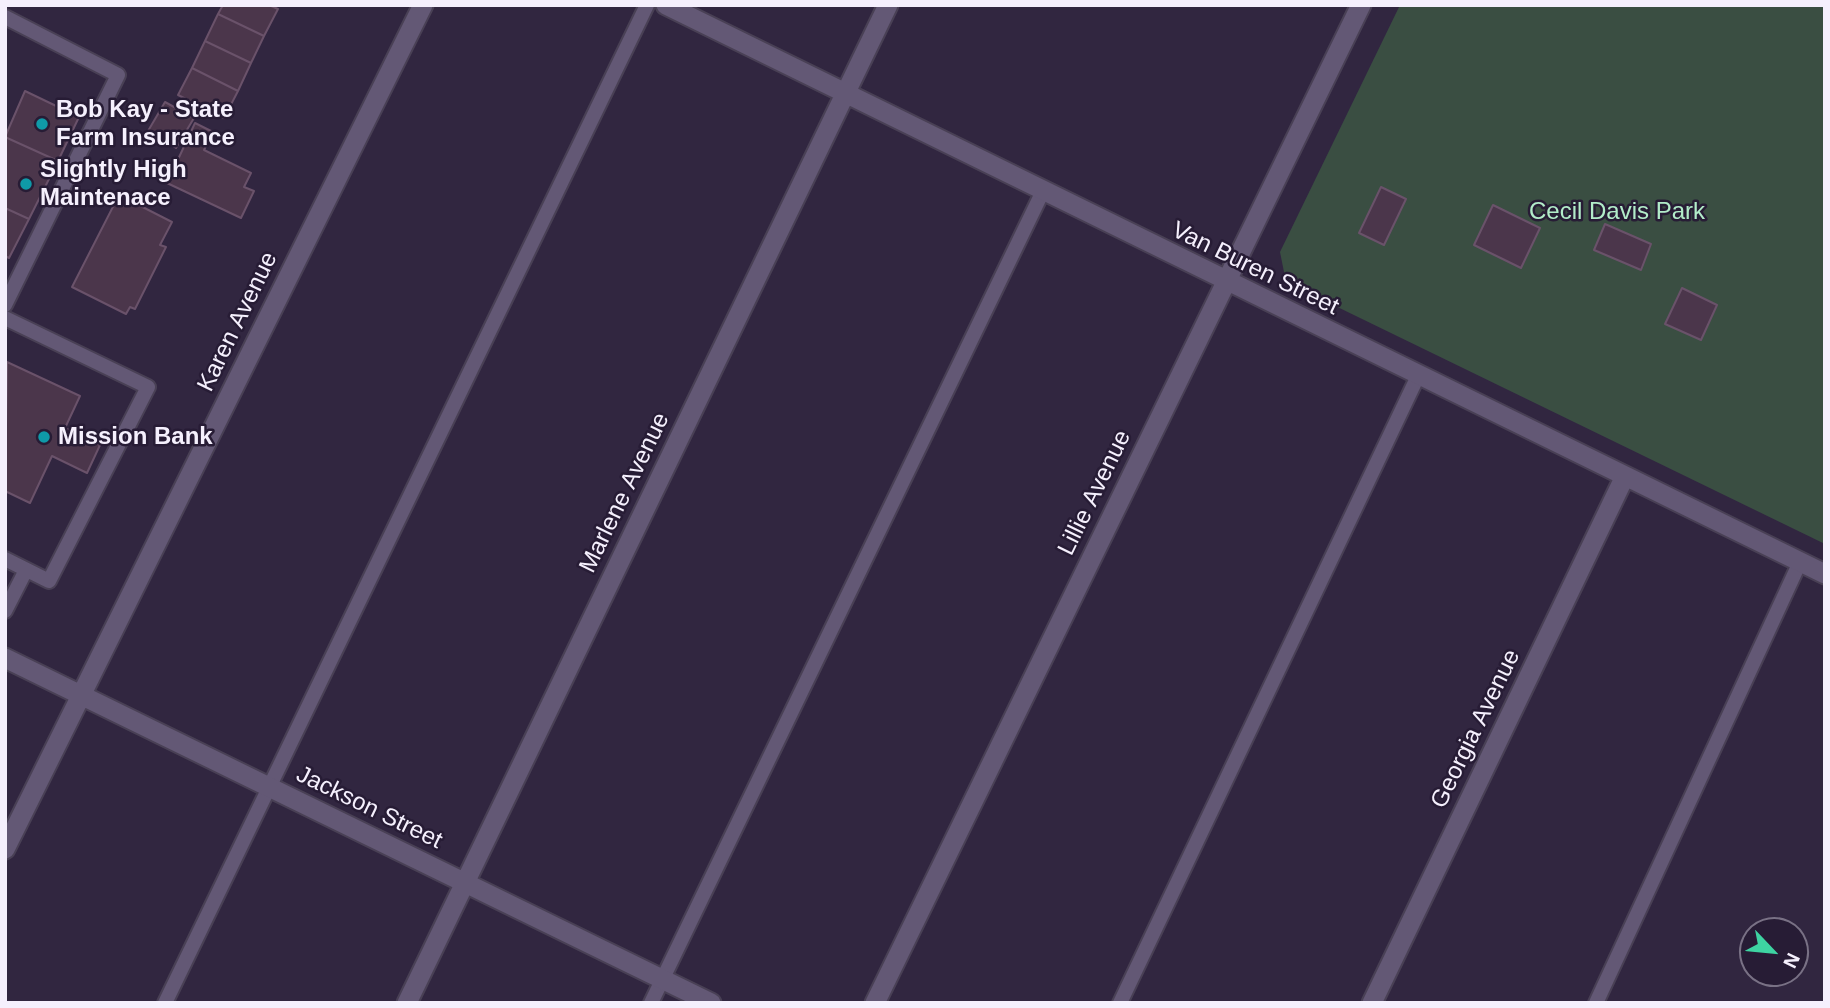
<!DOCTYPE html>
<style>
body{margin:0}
#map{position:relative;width:1830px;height:1008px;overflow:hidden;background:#312640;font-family:Helvetica,sans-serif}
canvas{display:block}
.frame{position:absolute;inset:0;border:7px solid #f5f0fd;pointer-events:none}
.north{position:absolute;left:1739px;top:917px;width:70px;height:70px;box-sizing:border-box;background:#271c35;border:2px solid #797185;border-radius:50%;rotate:116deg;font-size:19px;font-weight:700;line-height:28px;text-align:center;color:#f5f0fd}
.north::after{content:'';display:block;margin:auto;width:24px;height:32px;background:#3ed4a2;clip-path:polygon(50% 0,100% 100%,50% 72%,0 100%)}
</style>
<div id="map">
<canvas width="1830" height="1008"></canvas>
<div class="frame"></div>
<div class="north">N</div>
</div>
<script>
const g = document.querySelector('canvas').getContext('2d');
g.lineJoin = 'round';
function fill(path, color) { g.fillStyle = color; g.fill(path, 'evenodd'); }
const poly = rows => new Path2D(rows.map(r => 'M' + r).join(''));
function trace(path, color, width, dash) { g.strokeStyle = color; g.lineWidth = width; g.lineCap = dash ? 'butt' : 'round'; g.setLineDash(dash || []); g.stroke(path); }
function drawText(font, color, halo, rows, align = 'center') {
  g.font = font + ' Helvetica,sans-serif'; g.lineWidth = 5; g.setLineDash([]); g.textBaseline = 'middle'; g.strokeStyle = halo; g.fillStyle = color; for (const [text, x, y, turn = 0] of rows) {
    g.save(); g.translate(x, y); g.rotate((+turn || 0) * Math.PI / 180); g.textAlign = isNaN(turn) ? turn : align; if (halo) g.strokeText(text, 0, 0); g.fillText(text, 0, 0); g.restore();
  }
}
const green = poly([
 [1400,5,1825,5,1825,544,1286,282,1280,252]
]);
const building = poly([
 [223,5,269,5,278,9,264,36,218,14,223,5],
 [218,14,264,36,251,63,205,41,218,14],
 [205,41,251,63,238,91,192,68,205,41],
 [192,68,238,91,224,118,178,95,192,68],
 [25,91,79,117,58,161,5,137,25,91],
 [165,102,194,118,176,148,148,131,165,102],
 [195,123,213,132,204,150,251,173,244,187,254,191,241,218,167,183,195,123],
 [5,137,58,161,29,219,5,208,5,137],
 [1381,187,1406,199,1384,245,1359,233,1381,187],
 [119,195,172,222,160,245,166,247,135,309,130,307,126,314,72,287,119,195],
 [1493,205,1540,228,1521,268,1474,245,1493,205],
 [5,208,29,219,9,258,5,256,5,208],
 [1605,224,1651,244,1641,270,1594,250,1605,224],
 [1682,288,1717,305,1701,340,1665,324,1682,288],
 [7,362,80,396,65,428,100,445,87,473,52,456,30,503,5,491,7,362]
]);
const service = poly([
 [5,17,118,75,5,305],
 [5,318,148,387,49,581,5,559],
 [5,611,26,570],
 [165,1003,647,5],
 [651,1003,1043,191],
 [1120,1003,1418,376],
 [1596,1003,1800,562]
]);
const minor = poly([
 [666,5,1825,574],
 [5,658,711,1003],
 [5,849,423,5],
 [407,1003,888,5],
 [875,1003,1361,5],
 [1372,1003,1625,476]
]);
const markers = [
 [42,124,7,"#0f9aa8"],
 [26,184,7,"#0f9aa8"],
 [44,437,7,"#0f9aa8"]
];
const poiNames = [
 ["Bob Kay - State",56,110],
 ["Farm Insurance",56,138],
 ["Slightly High",40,170],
 ["Maintenace",40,198],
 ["Mission Bank",58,437]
];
const parkNames = [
 ["Cecil Davis Park",1617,212]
];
const streetNames = [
 ["Van Buren Street",1255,269,26],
 ["Karen Avenue",238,322,-64],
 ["Marlene Avenue",625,493,-64],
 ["Lillie Avenue",1095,493,-64],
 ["Georgia Avenue",1476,729,-64],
 ["Jackson Street",369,808,26]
];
fill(green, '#3a4e42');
fill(building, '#4b364b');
trace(building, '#6a526a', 2);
trace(service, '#494055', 18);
trace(minor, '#494055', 23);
trace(service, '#635875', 14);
trace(minor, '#635875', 19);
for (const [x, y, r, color] of markers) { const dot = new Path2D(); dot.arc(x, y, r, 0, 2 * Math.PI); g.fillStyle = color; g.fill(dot); trace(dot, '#271c35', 2.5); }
drawText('bold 24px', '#f5f0fd', '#271c35', poiNames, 'left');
drawText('24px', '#b2ecc9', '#271c35', parkNames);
drawText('24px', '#f5f0fd', '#271c35', streetNames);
</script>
